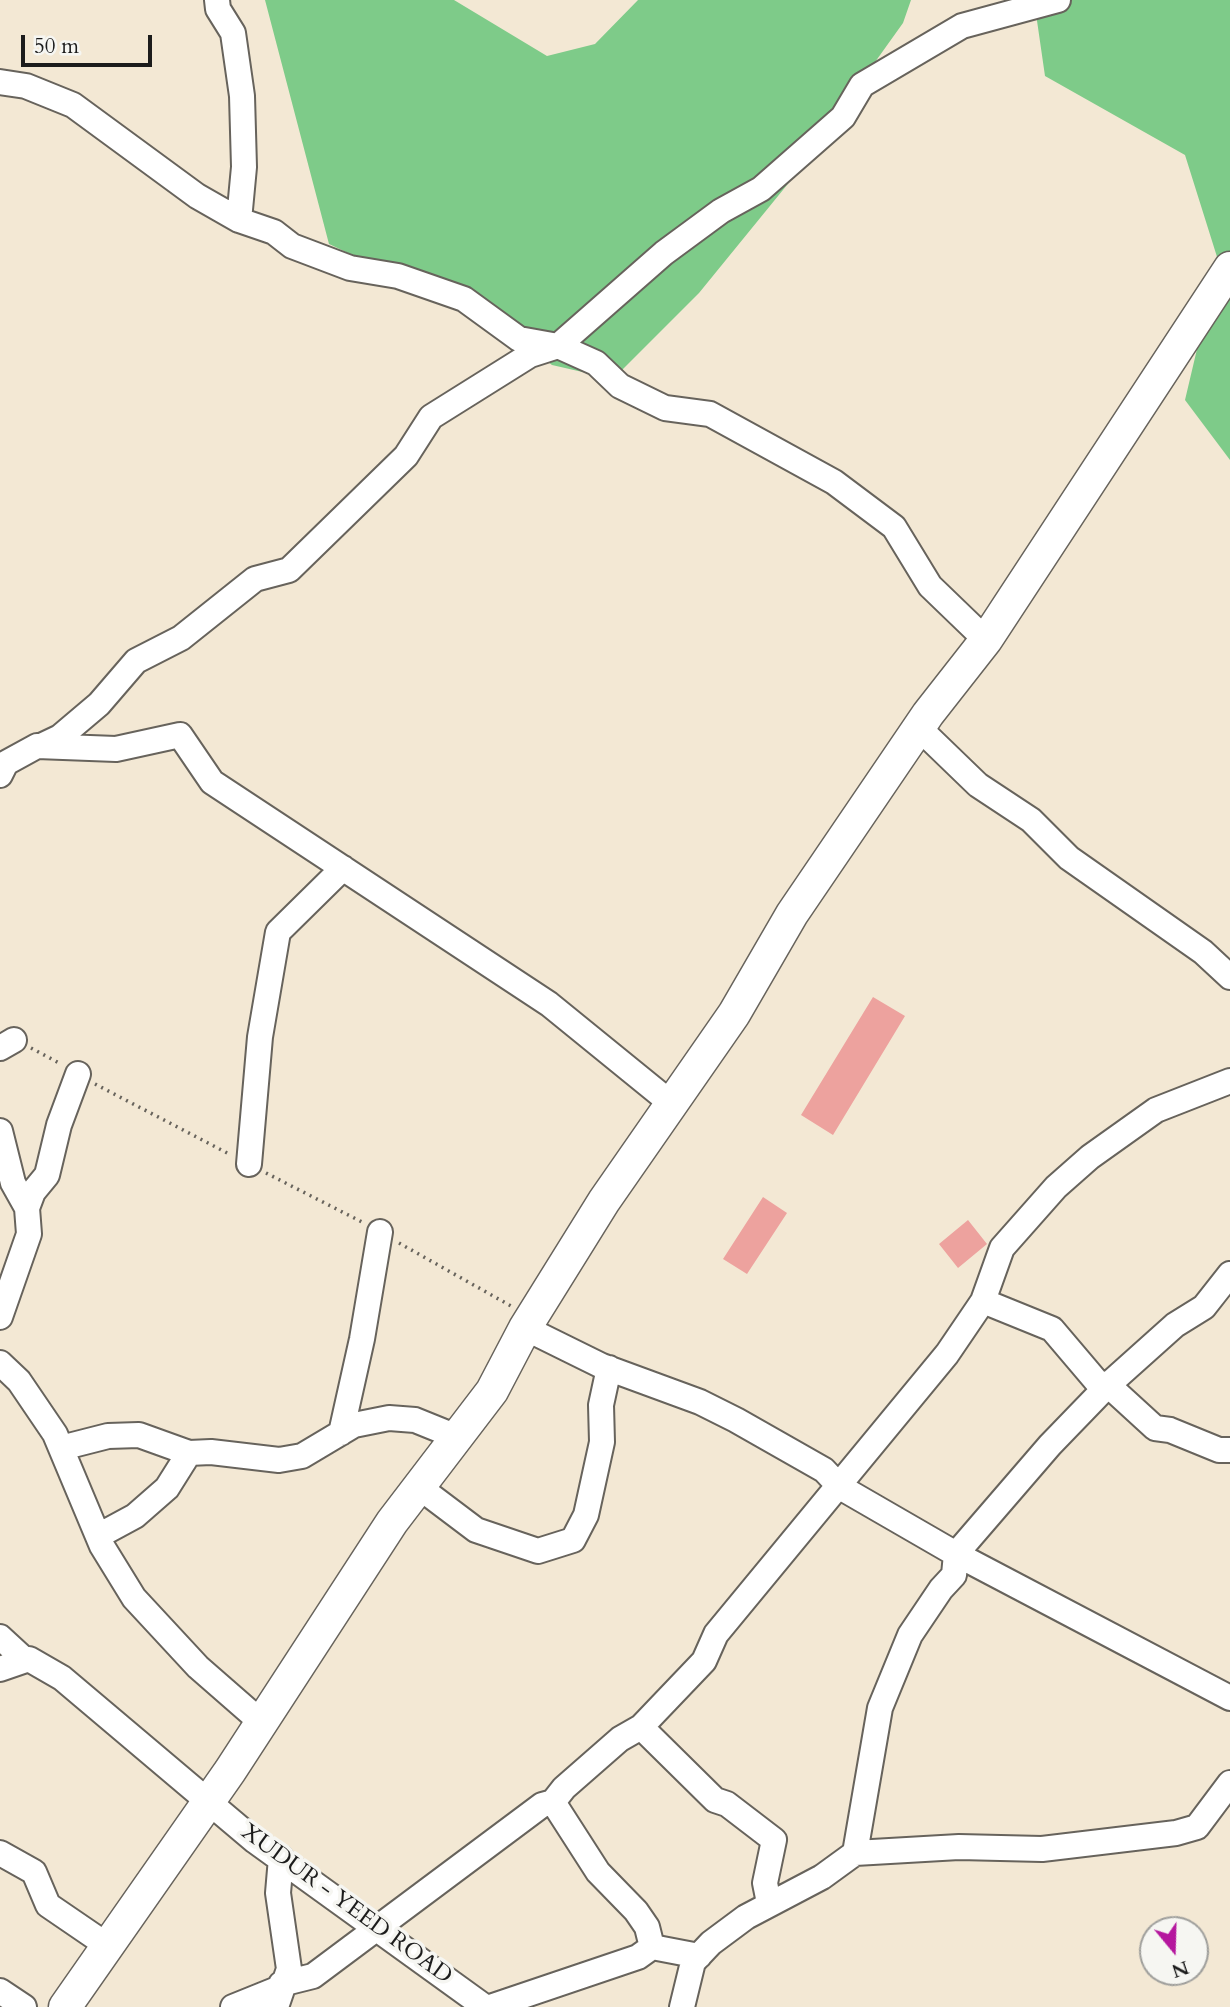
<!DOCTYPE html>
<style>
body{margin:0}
#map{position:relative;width:1230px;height:2007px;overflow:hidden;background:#f3e8d4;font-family:Cardo,serif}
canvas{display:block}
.north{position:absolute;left:1139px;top:1916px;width:70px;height:70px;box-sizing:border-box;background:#f6f6f2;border:2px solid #9f9f9c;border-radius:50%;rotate:161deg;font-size:19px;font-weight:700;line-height:28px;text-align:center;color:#1c1c1c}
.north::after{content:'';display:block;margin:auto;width:24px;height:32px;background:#b5179e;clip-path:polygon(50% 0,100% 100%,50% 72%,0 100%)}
.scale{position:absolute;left:21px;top:35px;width:131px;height:32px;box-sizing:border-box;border:4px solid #1c1c1c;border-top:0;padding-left:9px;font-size:21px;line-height:24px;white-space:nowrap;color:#1c1c1c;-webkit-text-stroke:5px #f6f6f2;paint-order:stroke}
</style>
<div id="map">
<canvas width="1230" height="2007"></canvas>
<div class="north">N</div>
<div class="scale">50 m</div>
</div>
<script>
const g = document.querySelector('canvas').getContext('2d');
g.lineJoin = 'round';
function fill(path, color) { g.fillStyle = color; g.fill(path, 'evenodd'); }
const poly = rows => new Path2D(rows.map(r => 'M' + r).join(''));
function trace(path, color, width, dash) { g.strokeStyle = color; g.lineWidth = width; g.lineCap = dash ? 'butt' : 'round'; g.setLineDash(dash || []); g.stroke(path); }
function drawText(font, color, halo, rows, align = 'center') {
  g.font = font + ' Cardo,serif'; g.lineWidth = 7; g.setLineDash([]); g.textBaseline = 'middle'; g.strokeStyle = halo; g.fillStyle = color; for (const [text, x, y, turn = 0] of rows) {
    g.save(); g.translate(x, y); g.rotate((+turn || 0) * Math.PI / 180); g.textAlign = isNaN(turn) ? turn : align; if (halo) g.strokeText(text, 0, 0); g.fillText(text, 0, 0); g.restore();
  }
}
const green = poly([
 [265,0,454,0,547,56,595,44,638,0,911,0,903,23,787,185,699,293,613,379,552,365,495,322,329,244],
 [1034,0,1230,0,1230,460,1185,400,1218,260,1185,155,1045,76]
]);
const building = poly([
 [873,997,905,1016,833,1135,801,1115],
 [763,1197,787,1213,747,1274,723,1259],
 [968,1220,987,1244,958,1268,939,1244]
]);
const path = poly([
 [31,1048,61,1064],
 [95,1084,231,1155],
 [266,1173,362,1222],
 [399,1243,511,1306]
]);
const minor = poly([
 [217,0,218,9,233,33,242,96,244,167,239,220],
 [0,82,26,86,73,105,197,196,239,220,274,232,292,246,350,268,398,276,464,299,519,339,558,346,596,363,620,386,665,408,710,414,834,482,894,527,930,586,986,640],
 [919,728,978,785,1031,820,1069,858,1203,952,1230,977],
 [41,746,60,737,99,704,136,661,181,638,255,579,289,570,406,456,431,417,530,355,558,346,664,253,721,211,761,189,843,117,862,85,962,26,1058,0],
 [0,775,6,763,37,746,116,749,180,735,212,782,549,1004,672,1104],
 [0,1048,14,1040],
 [0,1131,13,1183,27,1208,29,1234,0,1317],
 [249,1164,260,1037,278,932,343,868],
 [27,1208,33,1192,47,1175,59,1125,78,1074],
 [983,1301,1052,1329,1097,1382,1108,1385,1155,1428,1170,1430,1219,1450,1230,1450],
 [525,1328,602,1366,700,1402,736,1420,824,1470,840,1487,956,1554,1230,1698],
 [0,1363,19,1381,55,1434,102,1546,134,1598,198,1667,261,1722],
 [341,1433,362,1339,380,1232],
 [61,1448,108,1436,139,1435,189,1453,211,1452,279,1460,302,1456,354,1425,389,1418,415,1420,457,1437],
 [419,1487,476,1530,538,1551,573,1540,586,1515,602,1442,601,1405,609,1368],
 [98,1536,135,1516,167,1488,189,1453],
 [0,1637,25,1660],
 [0,1669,29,1659,62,1678,255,1841,485,2007],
 [641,1727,715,1800,727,1804,774,1840,765,1883,769,1903],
 [553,1802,598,1872,636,1911,647,1927,652,1947],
 [0,1853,34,1872,48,1905,108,1946],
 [855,1853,880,1708,910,1635,941,1589,954,1575,956,1554,1050,1445,1108,1385,1175,1325,1204,1307,1230,1274],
 [281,1984,313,1976,542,1805,553,1802,564,1788,620,1739,641,1727,704,1661,716,1634,947,1354,983,1301,1002,1248,1056,1187,1090,1157,1156,1110,1230,1081],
 [0,1991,24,2007],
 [233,2007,280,1988],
 [276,2007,289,1969,278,1893,281,1858],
 [490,2007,638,1957,652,1947,699,1956],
 [682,2007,693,1962,711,1943,746,1917,822,1877,855,1853,959,1847,1042,1849,1176,1833,1197,1827,1230,1783]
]);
const major = poly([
 [65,2007,230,1771,392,1522,492,1391,525,1328,604,1201,734,1014,792,914,928,714,986,640,1230,268]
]);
const streetNames = [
 ["XUDUR - YEED ROAD",346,1905,36]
];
fill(green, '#7ecb89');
fill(building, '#eda29e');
trace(minor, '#67635c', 28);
trace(major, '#67635c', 35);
trace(path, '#67635c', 3.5, [2, 5]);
trace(minor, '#fff', 24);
trace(major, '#fff', 32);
drawText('23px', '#1c1c1c', '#f6f6f2', streetNames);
</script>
